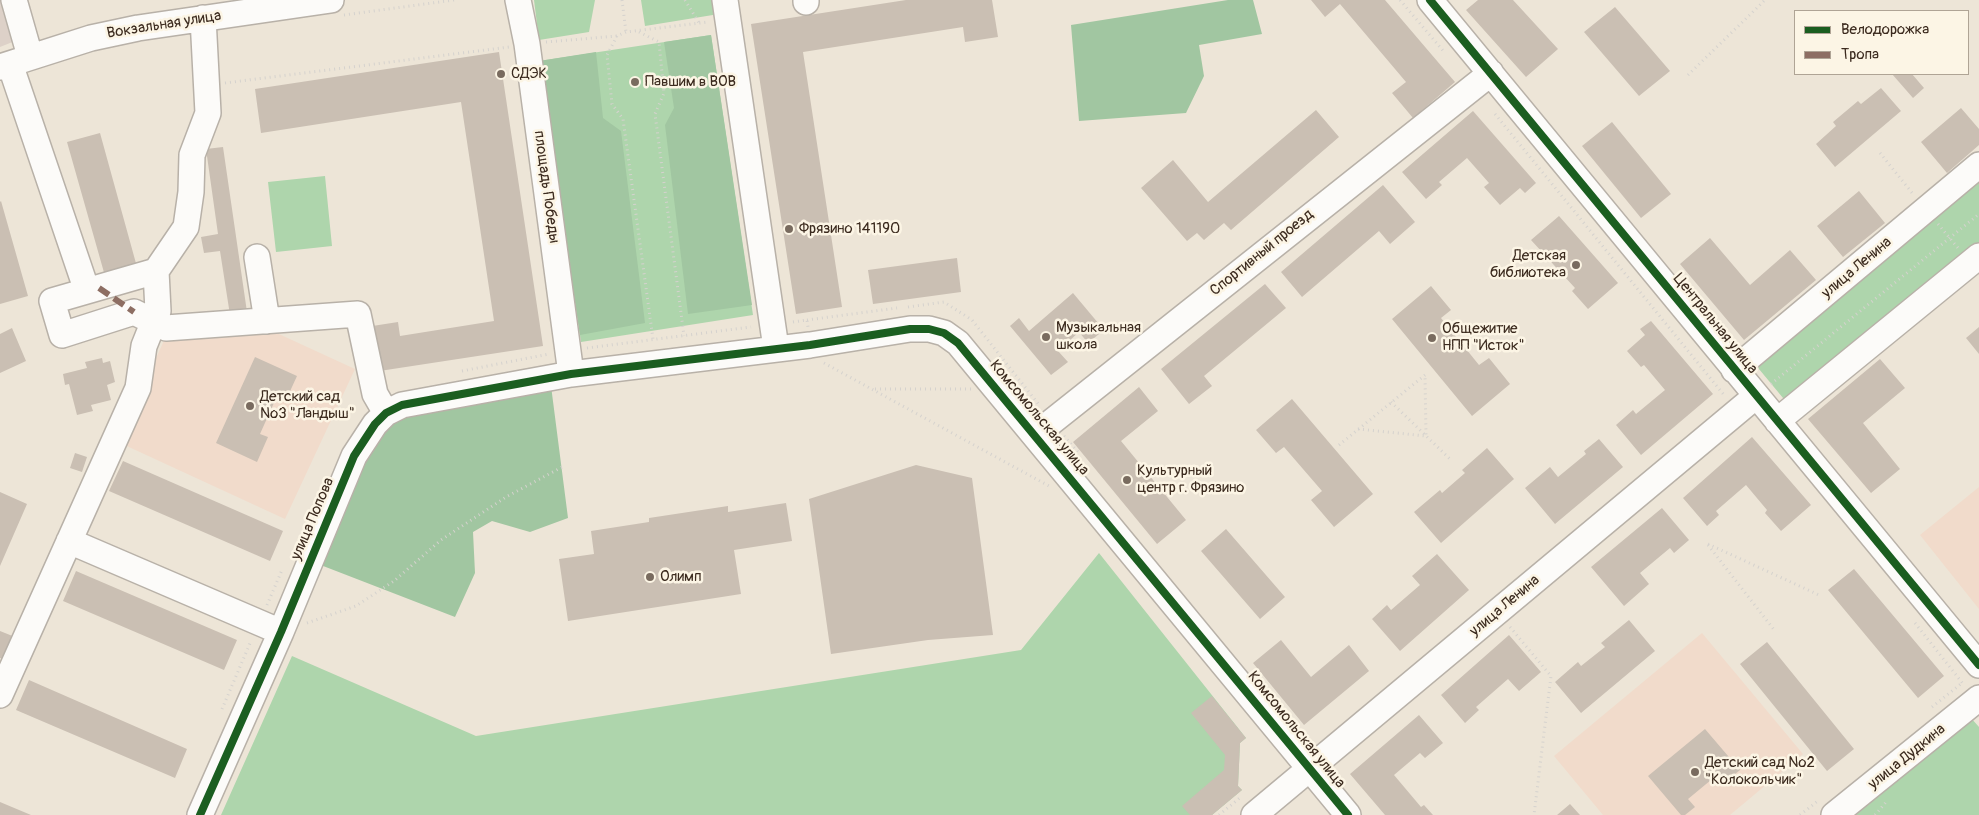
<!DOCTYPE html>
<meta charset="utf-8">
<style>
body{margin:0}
#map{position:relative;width:1979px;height:815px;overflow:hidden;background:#ede5d7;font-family:Pangolin,sans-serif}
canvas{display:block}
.legend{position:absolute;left:1794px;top:10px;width:175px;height:65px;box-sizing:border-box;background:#fcf5e5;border:1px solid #afa495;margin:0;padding:6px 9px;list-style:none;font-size:15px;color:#3b2a1e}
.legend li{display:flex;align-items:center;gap:10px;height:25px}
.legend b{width:25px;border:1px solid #afa495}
</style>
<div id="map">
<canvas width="1979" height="815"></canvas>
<ul class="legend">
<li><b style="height:6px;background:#1b5e20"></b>Велодорожка</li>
<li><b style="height:6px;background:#8d6e63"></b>Тропа</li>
</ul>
</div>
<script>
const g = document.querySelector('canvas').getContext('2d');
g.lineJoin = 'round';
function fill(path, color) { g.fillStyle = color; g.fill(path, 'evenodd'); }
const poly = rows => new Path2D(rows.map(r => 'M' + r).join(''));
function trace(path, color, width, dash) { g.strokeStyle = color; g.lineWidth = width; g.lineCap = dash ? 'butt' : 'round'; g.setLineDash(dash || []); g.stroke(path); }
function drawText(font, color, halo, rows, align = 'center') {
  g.font = font + ' Pangolin,sans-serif'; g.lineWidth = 5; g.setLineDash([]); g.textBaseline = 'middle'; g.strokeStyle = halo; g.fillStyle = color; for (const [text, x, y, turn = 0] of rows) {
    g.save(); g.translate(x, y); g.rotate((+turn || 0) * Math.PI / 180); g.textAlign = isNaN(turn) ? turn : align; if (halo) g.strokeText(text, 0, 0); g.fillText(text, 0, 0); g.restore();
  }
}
const built = poly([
 [268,329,355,369,285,519,118,442,167,334],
 [1979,487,1979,609,1920,535],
 [1702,633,1803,754,1730,815,1603,815,1554,756]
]);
const industrial = poly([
 [0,0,15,41,0,47]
]);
const green = poly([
 [534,0,595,0,589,32,539,40],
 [641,0,719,0,719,14,645,26],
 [711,35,753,315,581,342,539,61],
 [325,176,332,246,276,252,268,182],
 [1979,177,1979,246,1788,404,1754,363],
 [1099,553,1246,738,1240,743,1238,786,1242,790,1212,815,221,815,292,656,476,736,1021,650],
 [1971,718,1979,727,1979,815,1850,815]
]);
const forest = poly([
 [1228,0,1253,0,1262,34,1199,45,1204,76,1186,113,1079,121,1071,25],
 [711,35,752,305,688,314,665,125,674,108,664,42],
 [596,52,603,118,621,131,645,323,580,335,539,61],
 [550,378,568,518,530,532,492,521,473,532,475,573,455,617,318,564,372,442,402,415]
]);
const building = poly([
 [906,0,992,0,998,37,965,42,963,27,803,52,842,307,796,314,751,24],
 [1311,0,1385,0,1455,82,1413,118,1392,93,1406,82,1340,4,1325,17],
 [1478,0,1513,0,1558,49,1526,77,1466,10],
 [1615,7,1670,71,1639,96,1584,32],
 [499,52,543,346,373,372,366,327,398,322,400,336,494,321,461,102,261,133,255,89],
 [1892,74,1912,74,1924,88,1913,98],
 [1881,88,1901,111,1835,167,1816,144,1836,126,1833,122,1858,101,1861,104],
 [1961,108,1979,129,1979,145,1947,173,1921,142],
 [1316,110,1339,137,1231,230,1224,223,1204,240,1197,233,1187,241,1141,188,1173,160,1208,202],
 [1473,111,1536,183,1525,193,1520,188,1500,205,1484,187,1489,183,1467,158,1439,182,1442,185,1426,199,1402,172],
 [1612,122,1671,194,1641,218,1582,146],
 [100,133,137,267,105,276,67,142],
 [223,147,247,312,230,315,220,251,204,253,201,237,218,234,206,149],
 [1383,185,1415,222,1390,244,1379,231,1302,297,1281,272],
 [1859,191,1885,223,1843,257,1817,226],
 [1,201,28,296,0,304,0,202],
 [1559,216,1618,283,1588,309,1572,291,1575,288,1531,240],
 [1710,238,1750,285,1790,250,1816,280,1744,340,1680,264],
 [957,258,961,292,873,304,868,270],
 [1265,284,1286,308,1204,376,1212,386,1189,404,1161,369],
 [1431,286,1451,310,1441,318,1479,365,1489,358,1510,384,1472,416,1392,319],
 [1073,293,1104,330,1088,343,1079,332,1058,351,1068,362,1051,375,1010,326,1019,318,1029,331],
 [1651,321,1713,394,1641,455,1616,425,1633,410,1636,414,1665,390,1644,365,1641,367,1627,351,1645,335,1640,329],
 [1979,327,1979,354,1966,338],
 [12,328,26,361,0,373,0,334],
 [255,357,297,376,286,400,277,396,260,434,268,437,257,462,216,443],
 [102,358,103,363,110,361,115,382,107,385,111,400,91,405,93,411,77,415,69,384,65,385,63,374,87,368,85,362],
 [1880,359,1905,388,1863,423,1900,469,1871,493,1808,419],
 [1139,387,1158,411,1121,441,1186,520,1157,544,1073,442],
 [1292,399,1373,494,1334,527,1311,500,1322,491,1284,447,1276,453,1256,430],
 [1752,437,1811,505,1781,531,1765,513,1767,510,1746,485,1716,511,1719,515,1707,526,1683,498],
 [1599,439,1623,467,1555,524,1525,488,1550,467,1558,477,1586,454,1584,451],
 [1487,448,1514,479,1441,543,1414,512,1440,490,1442,493,1465,473,1462,470],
 [75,453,87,457,82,472,70,468],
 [123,461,283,531,270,561,109,491],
 [916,465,972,478,993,635,928,640,831,654,809,499],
 [0,492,27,504,0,566],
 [786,503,792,541,734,550,741,594,568,621,559,559,594,554,591,531,649,522,649,518,728,506,728,512],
 [1662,508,1689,540,1674,553,1670,548,1640,573,1649,584,1624,606,1591,567],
 [1226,529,1285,597,1260,619,1201,551],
 [1437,554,1469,590,1400,651,1372,619,1387,605,1391,610,1420,585,1412,576],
 [1854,569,1944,676,1918,698,1828,590],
 [76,571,237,640,224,670,63,601],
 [1629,620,1655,651,1581,713,1555,682,1578,662,1581,666,1605,647,1601,643],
 [0,631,15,637,5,660,0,658],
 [1509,635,1541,672,1519,691,1508,679,1476,707,1479,710,1465,723,1441,695],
 [1281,640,1311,677,1349,645,1369,671,1304,725,1253,663],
 [1767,642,1854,749,1827,771,1740,664],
 [29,680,187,749,175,778,16,710],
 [1212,696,1246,738,1240,743,1238,786,1242,790,1212,815,1190,815,1182,806,1224,770,1225,755,1191,713],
 [1419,715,1443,743,1425,758,1420,753,1394,775,1421,807,1424,805,1433,815,1385,815,1350,774],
 [1705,729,1740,770,1724,783,1717,775,1688,799,1695,807,1685,815,1681,815,1648,776],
 [0,802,31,815,0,815],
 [1570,804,1580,815,1557,815]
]);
const path = poly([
 [622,0,626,32],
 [685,0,699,23],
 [1400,0,1445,53],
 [344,15,454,0],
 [639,32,659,42,664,93,655,114,684,336],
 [617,36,607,55,612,104,623,119,653,339],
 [546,42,617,36,626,32,708,22],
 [1688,75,1765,0],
 [225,83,509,47],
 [1495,114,1724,395],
 [1880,153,1913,194],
 [1938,224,1958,248],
 [908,307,944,302,972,320,1040,406],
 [807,320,897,308],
 [793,322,807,320,808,327],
 [587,348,751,327],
 [824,363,1049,486],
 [462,371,549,354],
 [1771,384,1979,214],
 [875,389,971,389],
 [1391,402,1451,460],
 [1358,429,1426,436,1425,375],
 [1064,436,1078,452],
 [1339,445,1425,375],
 [1708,544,1819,595],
 [1708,545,1775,631],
 [267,605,282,570],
 [307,623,356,606,394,581,441,540,506,497,564,466],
 [1915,623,1964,685],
 [1510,627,1551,676,1534,815],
 [1932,707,1962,683],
 [222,709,251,641],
 [1219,815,1241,797],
 [1800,815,1819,800],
 [1875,815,1887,801]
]);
const minor = poly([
 [14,0,30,56],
 [518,0,527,44,571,374],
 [725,0,776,348],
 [806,0,806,2],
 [1430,0,1979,665],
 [10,64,87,291],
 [0,67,91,38,138,28,331,0],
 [257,257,267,321],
 [156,271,52,301,62,335,134,312,166,328,358,314,375,394,386,413],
 [1734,370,1979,165],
 [1777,421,1979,256],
 [1035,435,1491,73],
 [69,541,281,632],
 [0,695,138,388,144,346,158,311,156,271,186,227,191,192,192,155,208,113,203,18],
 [200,815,281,632,354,456,375,424,386,413,402,405,571,374,810,345,910,329,929,329,944,333,958,343,1348,815],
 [1254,815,1756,396],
 [1834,815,1979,698]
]);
const quiet = poly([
 [99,288,134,312]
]);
const cycleway = poly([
 [1430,0,1979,665],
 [200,815,281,632,354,456,375,424,386,413,402,405,571,374,810,345,910,329,929,329,944,333,958,343,1348,815]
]);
const markers = [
 [501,74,5,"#796b5f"],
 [635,82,5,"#796b5f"],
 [789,229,5,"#796b5f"],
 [1576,265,5,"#796b5f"],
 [1046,337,5,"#796b5f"],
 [1432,338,5,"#796b5f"],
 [250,406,5,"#796b5f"],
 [1127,480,5,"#796b5f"],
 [650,577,5,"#796b5f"],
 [1695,772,5,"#796b5f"]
];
const streetNames = [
 ["Вокзальная улица",164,25,-9],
 ["площадь Победы",546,187,82],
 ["Спортивный проезд",1262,253,-39],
 ["улица Ленина",1857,268,-40],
 ["Центральная улица",1715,324,51],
 ["Комсомольская улица",1039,418,50],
 ["улица Попова",313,519,-67],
 ["улица Ленина",1505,606,-40],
 ["Комсомольская улица",1296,730,51],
 ["улица Дудкина",1907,757,-39]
];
const poiNames = [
 ["СДЭК",511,74],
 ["Павшим в ВОВ",645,82],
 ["Фрязино 141190",799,229],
 ["Детская",1566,256,"right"],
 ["библиотека",1566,273,"right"],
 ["Музыкальная",1056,328],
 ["школа",1056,345],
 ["Общежитие",1442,329],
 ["НПП \"Исток\"",1442,346],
 ["Детский сад",260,397],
 ["№3 \"Ландыш\"",260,414],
 ["Культурный",1137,471],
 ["центр г. Фрязино",1137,488],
 ["Олимп",660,577],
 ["Детский сад №2",1705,763],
 ["\"Колокольчик\"",1705,780]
];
fill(built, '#f1dbcb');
fill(industrial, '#ddd1c8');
fill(green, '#aed5ac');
fill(forest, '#a1c6a1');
fill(building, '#cabfb3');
trace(minor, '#b8b1a8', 28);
trace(path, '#d5d2ce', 3, [1, 4]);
trace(minor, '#fcfbf9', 25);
trace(quiet, '#8d6e63', 6, [12, 6]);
trace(cycleway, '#1b5e20', 8);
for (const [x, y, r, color] of markers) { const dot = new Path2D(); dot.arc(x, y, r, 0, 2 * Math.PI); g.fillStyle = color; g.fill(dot); trace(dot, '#fcf5e5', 2); }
drawText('15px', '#3b2a1e', '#fcf5e5', streetNames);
drawText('15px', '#3b2a1e', '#fcf5e5', poiNames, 'left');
</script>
